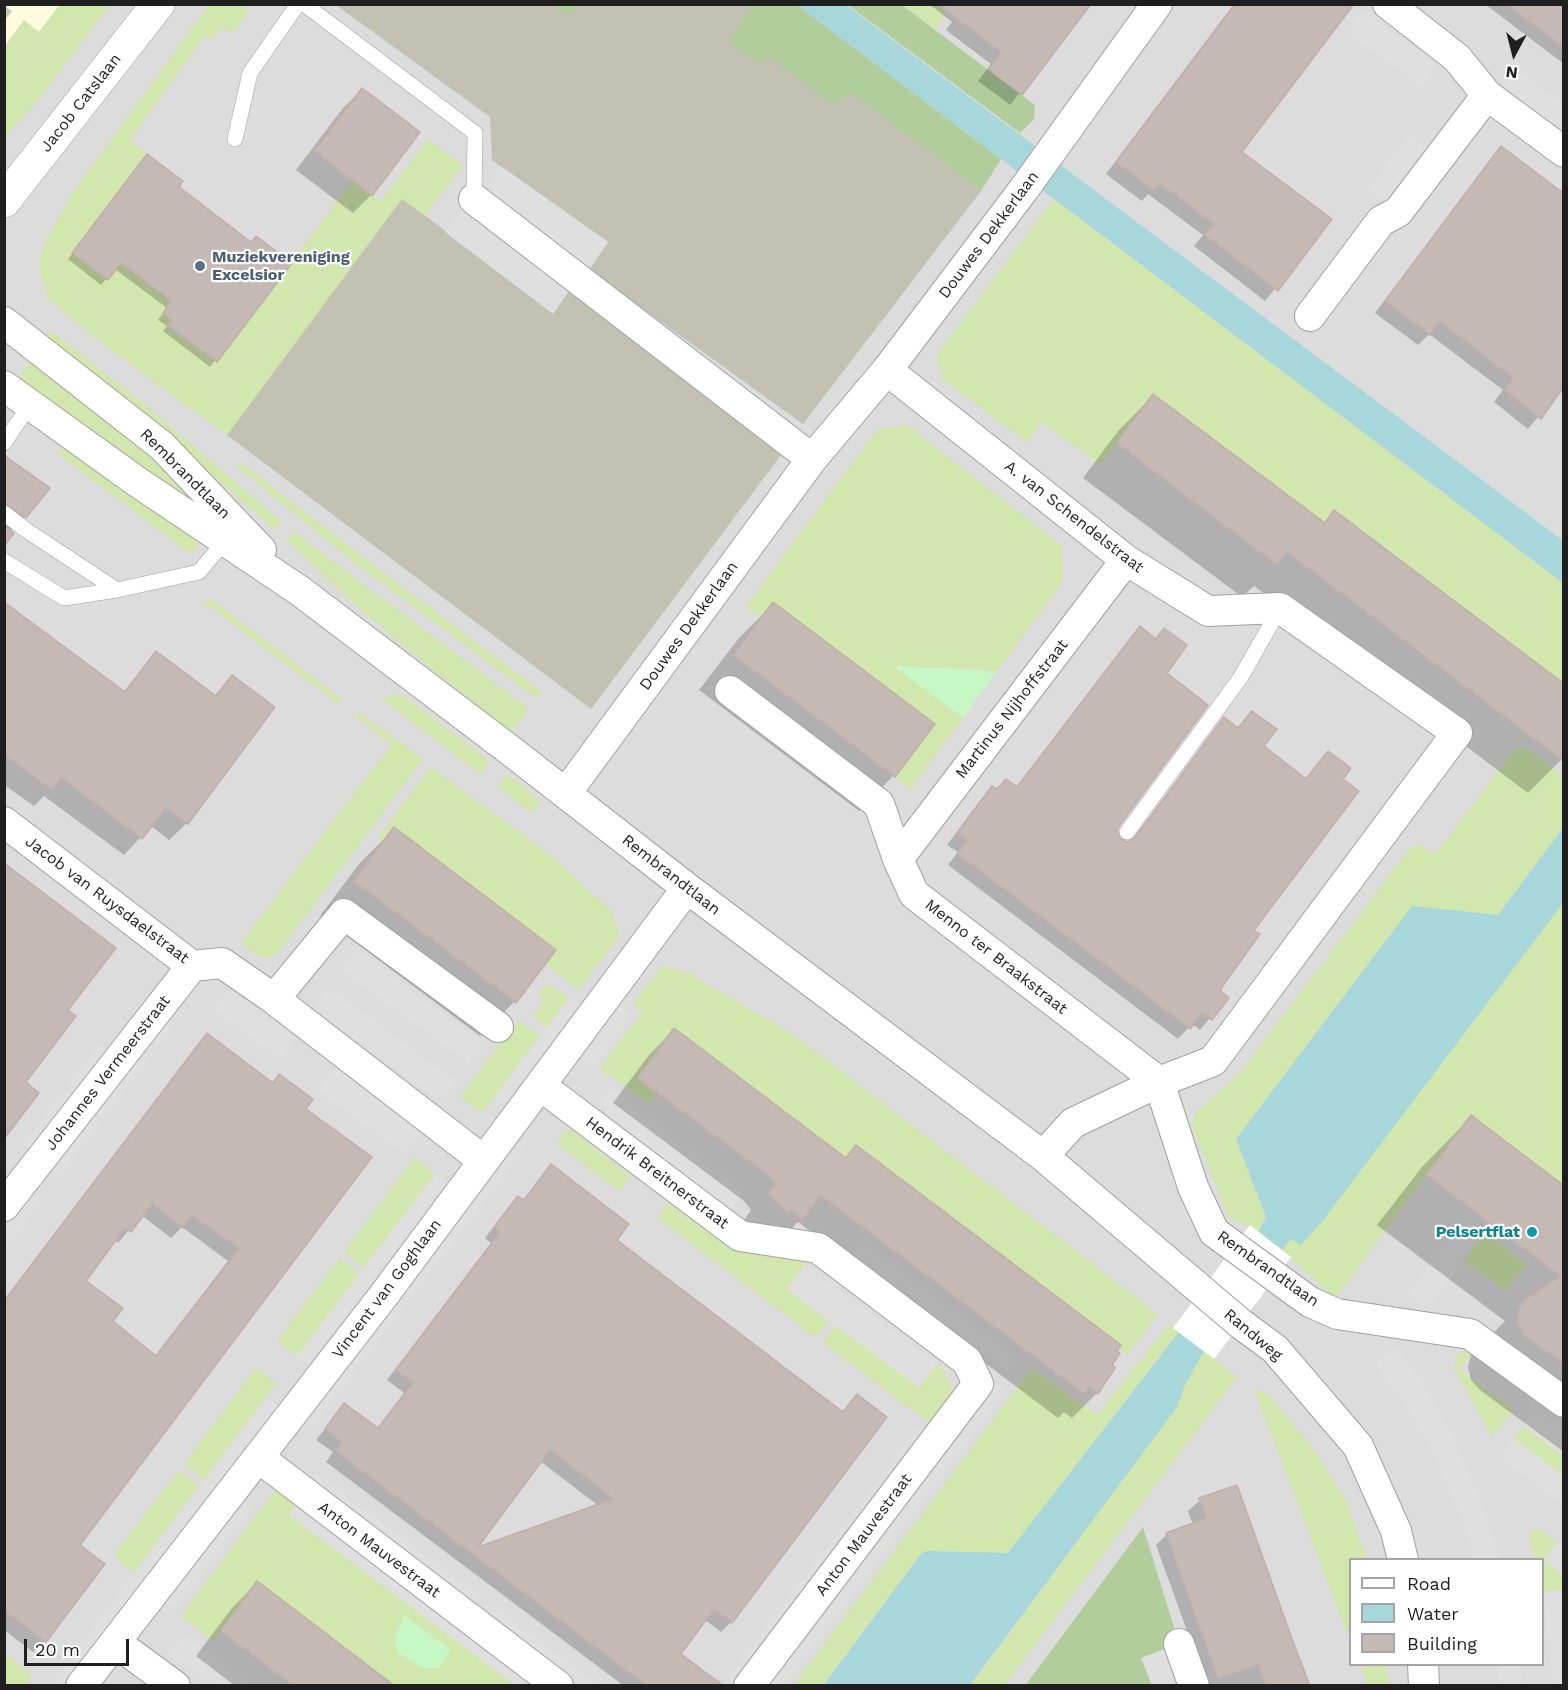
<!DOCTYPE html>
<style>
body{margin:0}
#map{position:relative;width:1568px;height:1690px;overflow:hidden;background:#efeae5;font-family:"Work Sans",sans-serif}
canvas{display:block}
.frame{position:absolute;inset:0;border:6px solid #1f1f1f;pointer-events:none}
.legend{position:absolute;left:1349px;top:1558px;width:195px;height:108px;box-sizing:border-box;background:#fff;border:2px solid #a5a5a5;margin:0;padding:8px 10px;list-style:none;font-size:18px;color:#1f1f1f}
.legend li{display:flex;align-items:center;gap:12px;height:30px}
.legend b{width:30px;border:2px solid #a5a5a5}
.north{position:absolute;left:1484px;top:24px;width:60px;height:60px;-webkit-text-stroke:4px #fff;paint-order:stroke;rotate:187deg;font-size:16px;font-weight:700;line-height:24px;text-align:center;color:#1f1f1f}
.north::after{content:'';display:block;margin:auto;width:21px;height:27px;background:#1f1f1f;clip-path:polygon(50% 0,100% 100%,50% 72%,0 100%)}
.scale{position:absolute;left:24px;top:1639px;width:105px;height:27px;box-sizing:border-box;border:3px solid #1f1f1f;border-top:0;padding-left:8px;font-size:18px;line-height:21px;white-space:nowrap;color:#1f1f1f;-webkit-text-stroke:4px #fff;paint-order:stroke}
</style>
<div id="map">
<canvas width="1568" height="1690"></canvas>
<div class="frame"></div>
<ul class="legend">
<li><b style="height:8px;background:#fff"></b>Road</li>
<li><b style="height:16px;background:#a7d6db"></b>Water</li>
<li><b style="height:16px;background:#c4b9b5"></b>Building</li>
</ul>
<div class="north">N</div>
<div class="scale">20 m</div>
</div>
<script>
const g = document.querySelector('canvas').getContext('2d');
g.lineJoin = 'round';
function fill(path, color) { g.fillStyle = color; g.fill(path, 'evenodd'); }
const poly = rows => new Path2D(rows.map(r => 'M' + r).join(''));
function trace(path, color, width, dash) { g.strokeStyle = color; g.lineWidth = width; g.lineCap = dash ? 'butt' : 'round'; g.setLineDash(dash || []); g.stroke(path); }
function drawText(font, color, halo, rows, align = 'center') {
  g.font = font + ' "Work Sans",sans-serif'; g.lineWidth = 4.5; g.setLineDash([]); g.textBaseline = 'middle'; g.strokeStyle = halo; g.fillStyle = color; for (const [text, x, y, turn = 0] of rows) {
    g.save(); g.translate(x, y); g.rotate((+turn || 0) * Math.PI / 180); g.textAlign = isNaN(turn) ? turn : align; if (halo) g.strokeText(text, 0, 0); g.fillText(text, 0, 0); g.restore();
  }
}
const residential = poly([
 [5,5,1563,5,1563,1685,5,1686],
 [1350,1560,1542,1560,1542,1664,1350,1664]
]);
const education = poly([
 [5,5,60,5,39,32,24,21,5,46]
]);
const construction = poly([
 [336,5,554,5,566,15,579,5,751,5,754,7,729,42,767,54,834,104,851,93,981,191,803,424,589,270,608,242,492,160,490,117],
 [402,198,553,313,569,291,784,451,591,709,227,435]
]);
const grass = poly([
 [60,4,110,5,35,104,5,137,5,46,24,20,39,32],
 [209,5,240,5,249,11,232,34,223,27,212,40,205,35,130,140,147,154,73,253,108,280,121,263,171,301,163,313,172,320,166,327,217,362,353,180,381,201,428,139,463,165,425,216,402,199,227,435,116,354,48,299,40,273,41,250,71,195],
 [902,5,939,5,948,12,935,29],
 [1054,199,1563,583,1563,683,1335,510,1309,544,1287,495,1153,394,1100,465,1042,422,1027,442,943,380,936,356],
 [51,331,137,398,282,522,275,530,130,403,44,341],
 [33,357,221,515,212,525,18,378],
 [907,425,1062,546,1063,582,997,671,894,666,963,718,910,789,895,777,935,724,774,602,761,618,746,606,878,429],
 [65,443,197,540,197,550,192,553,186,551,57,453],
 [240,462,359,554,542,692,536,698,353,562,237,466],
 [294,532,529,709,512,732,433,670,363,612,287,541],
 [211,599,342,699,338,704,203,601],
 [397,694,404,696,490,761,480,774,382,699],
 [359,712,423,759,277,954,265,958,258,956,241,943,392,744,356,717],
 [1525,747,1563,776,1563,828,1498,915,1412,906,1236,1139,1266,1217,1258,1232,1228,1216,1192,1126,1196,1112,1236,1078,1410,848,1421,845,1435,855,1515,749],
 [431,767,549,854,611,911,620,935,579,990,545,964,394,827,382,842,377,839],
 [507,774,541,801,532,813,497,787],
 [1563,903,1563,1185,1471,1115,1335,1299,1282,1250,1291,1239,1302,1245,1321,1223],
 [662,966,686,972,794,1035,1158,1314,1127,1355,1119,1348,1121,1345,856,1145,830,1179,674,1029,637,1077,657,1093,648,1104,600,1068,642,1012,633,1004],
 [548,983,569,998,547,1027,533,1016,544,1000,538,996],
 [518,1020,540,1036,482,1113,460,1097],
 [568,1128,631,1176,619,1191,556,1143],
 [415,1157,435,1174,364,1268,344,1252],
 [668,1202,729,1248,799,1261,805,1265,787,1289,829,1321,816,1338,657,1218],
 [1484,1232,1527,1264,1506,1291,1464,1261],
 [340,1258,360,1274,297,1356,277,1340],
 [1169,1324,1179,1332,1008,1553,921,1554,823,1685,793,1686,1032,1368,1097,1415],
 [836,1325,919,1388,937,1364,944,1371,951,1386,950,1397,932,1425,823,1343],
 [1466,1350,1473,1352,1460,1370,1514,1410,1492,1436,1454,1369,1456,1355],
 [1204,1351,1237,1377,1005,1685,970,1686,1177,1407,1185,1385],
 [256,1368,276,1383,204,1480,184,1464],
 [1254,1389,1269,1395,1309,1443,1345,1499,1367,1559,1350,1560,1350,1641],
 [1523,1426,1563,1456,1563,1476,1514,1438],
 [178,1471,199,1486,133,1573,120,1563,116,1552],
 [276,1489,296,1506,289,1515,515,1685,388,1685,390,1682,257,1582,213,1641,181,1616],
 [1534,1529,1540,1529,1557,1542,1544,1560,1563,1575,1563,1610,1561,1590,1543,1592,1542,1560,1535,1559,1529,1538,1530,1531],
 [5,1654,32,1675,25,1685,5,1685],
 [1360,1665,1387,1665,1388,1685,1368,1685]
]);
const forest = poly([
 [554,5,579,5,566,16],
 [751,5,797,5,1001,159,981,191,851,93,834,105,767,55,759,64,728,42,753,7],
 [848,5,902,5,1035,105,1034,119,1020,133],
 [1143,1527,1177,1637,1167,1648,1142,1658,1152,1685,1025,1686]
]);
const park = poly([
 [893,666,997,671,963,718],
 [404,1615,451,1650,438,1668,422,1668,397,1652,395,1636]
]);
const parking = poly([
 [1362,11,1437,63,1422,86,1347,33],
 [1519,70,1563,105,1563,138,1502,90],
 [1408,136,1429,150,1390,203,1369,189],
 [502,167,608,242,589,270,484,195],
 [461,210,569,291,553,314,445,232],
 [356,949,484,1045,469,1064,341,969],
 [329,988,455,1080,440,1101,314,1009],
 [230,989,296,1038,280,1059,215,1010],
 [569,998,579,1005,504,1105,494,1098],
 [618,1005,631,1014,594,1066,581,1056],
 [164,1019,173,1026,60,1177,52,1171],
 [100,1044,109,1050,33,1151,24,1144],
 [335,1068,421,1132,405,1154,318,1090],
 [612,1088,745,1191,730,1210,598,1107],
 [516,1141,525,1148,313,1426,304,1419],
 [435,1174,447,1182,309,1364,297,1356],
 [32,1195,41,1201,5,1250,5,1231],
 [1464,1218,1484,1232,1428,1309,1408,1295],
 [862,1241,1017,1356,1005,1371,851,1256],
 [805,1265,937,1364,919,1388,787,1289],
 [1397,1348,1425,1387,1451,1434,1485,1512,1500,1559,1475,1559,1462,1518,1429,1443,1403,1401,1375,1363],
 [997,1383,1006,1389,783,1685,768,1686],
 [268,1398,280,1407,68,1685,49,1686],
 [1536,1408,1563,1428,1563,1456,1523,1426],
 [918,1427,927,1433,734,1685,721,1686],
 [1514,1438,1563,1476,1563,1504,1500,1457],
 [315,1473,479,1596,472,1605,309,1482],
 [243,1499,252,1506,176,1608,167,1602],
 [296,1506,534,1685,515,1685,289,1515],
 [1557,1542,1563,1547,1563,1575,1544,1560],
 [1561,1590,1563,1685,1554,1685,1543,1592],
 [493,1607,598,1685,579,1685,486,1616],
 [185,1635,253,1685,212,1685,170,1654],
 [1195,1639,1210,1685,1152,1685,1141,1658],
 [1498,1665,1520,1665,1521,1685,1499,1685]
]);
const water = poly([
 [797,5,846,5,1529,515,1563,541,1563,583],
 [1563,828,1563,903,1321,1223,1301,1245,1291,1239,1282,1250,1258,1232,1266,1217,1236,1139,1412,906,1498,915],
 [1179,1332,1204,1351,1185,1385,1177,1407,970,1685,823,1686,921,1554,927,1551,1008,1553]
]);
const pier = poly([
 [1250,1225,1291,1257,1214,1359,1173,1328]
]);
const shadow = poly([
 [929,4,1089,4,1010,105,978,81,991,64,946,30,952,22],
 [1234,4,1329,4,1240,152,1330,219,1265,301,1194,246,1203,235,1148,194,1142,201,1106,174],
 [1485,4,1564,4,1564,64],
 [4,6,12,11,4,21],
 [362,90,371,195,353,213,296,170,343,108],
 [1501,148,1564,195,1564,386,1528,429,1494,402,1503,390,1429,334,1418,345,1375,313],
 [142,162,251,243,290,264,210,367,163,331,167,326,158,320,167,308,115,269,101,285,68,259],
 [1153,396,1323,524,1335,512,1564,685,1562,759,1528,793,1254,586,1242,597,1083,478,1119,430],
 [4,457,25,517,10,532,4,544],
 [4,603,123,692,156,653,214,696,232,677,187,823,169,840,151,826,124,855,44,796,34,806,4,785],
 [773,604,933,724,893,776,859,811,699,690,739,638],
 [1140,628,1155,639,1164,630,1165,673,1116,832,1120,841,1127,843,1131,841,1224,719,1237,729,1252,713,1262,747,1305,780,1328,753,1252,931,1218,991,1227,998,1200,1030,1192,1024,1178,1039,948,865,958,852,947,845,982,798,993,788,996,790,1016,788],
 [394,829,554,950,514,1002,480,1036,320,916,359,864],
 [674,1030,844,1159,856,1147,1097,1393,1072,1418,1064,1412,1058,1418,798,1222,776,1244,761,1238,744,1220,751,1210,744,1201,613,1103,649,1055],
 [208,1035,272,1084,279,1076,304,1109,370,1158,78,1545,45,1641,33,1652,4,1630,4,1300],
 [141,1215,171,1238,182,1227,228,1261,155,1356,111,1321,84,1281,115,1240,118,1243],
 [1471,1117,1564,1187,1564,1452,1480,1390,1471,1380,1468,1367,1471,1355,1505,1321,1377,1225,1422,1167],
 [551,1166,615,1240,842,1413,857,1396,731,1622,721,1632,705,1620,679,1655,708,1686,624,1686,326,1462,333,1452,316,1440,344,1405,377,1429,404,1393,387,1380,491,1243,485,1238,508,1208,518,1198,522,1201],
 [540,1461,599,1506,474,1550],
 [1200,1500,1308,1686,1207,1686,1156,1545,1167,1534,1193,1525,1188,1511],
 [257,1583,392,1686,235,1686,196,1656,232,1608]
]);
const building = poly([
 [938,4,1091,4,1022,95,988,69,1001,52,938,4],
 [1235,4,1354,4,1242,152,1332,219,1278,291,1204,235,1213,224,1160,184,1154,191,1116,162,1235,4],
 [1506,4,1563,4,1563,47,1506,4],
 [362,88,420,132,372,196,314,151,362,88],
 [1501,146,1563,193,1563,388,1541,419,1504,390,1513,378,1440,322,1430,335,1385,301,1501,146],
 [147,154,183,181,179,187,251,242,256,236,292,263,217,362,167,325,172,320,163,313,171,301,121,263,108,280,72,253,147,154],
 [1153,394,1325,523,1334,510,1563,683,1563,761,1287,552,1277,565,1116,443,1153,394],
 [4,455,50,488,26,518,4,503,4,455],
 [4,526,14,533,4,546,4,526],
 [4,602,125,692,156,651,216,696,232,675,275,707,188,824,166,808,142,839,61,778,52,790,4,755,4,602],
 [773,602,935,724,895,777,733,655,773,602],
 [1140,626,1156,639,1164,628,1187,645,1167,673,1208,705,1119,826,1117,832,1121,839,1127,842,1135,838,1224,717,1238,728,1252,711,1277,729,1264,746,1306,779,1328,751,1351,768,1343,779,1359,791,1254,930,1260,934,1220,990,1229,998,1212,1020,1202,1013,1190,1029,957,854,967,841,957,833,992,786,997,789,1006,779,1017,787,1140,626],
 [394,827,556,950,516,1003,353,881,394,827],
 [4,863,116,948,68,1010,76,1016,26,1082,39,1093,4,1139,4,863],
 [674,1028,846,1158,856,1145,1121,1345,1117,1351,1120,1353,1112,1365,1115,1368,1098,1394,1089,1387,1084,1394,821,1196,802,1220,790,1210,788,1214,768,1194,775,1184,769,1176,637,1078,674,1028],
 [207,1033,273,1083,279,1074,313,1099,306,1109,372,1157,80,1545,105,1564,46,1642,4,1611,4,1301,207,1033],
 [152,1204,183,1228,192,1215,239,1249,156,1356,113,1321,123,1308,86,1281,125,1228,131,1232,152,1204],
 [1471,1115,1563,1185,1563,1363,1524,1336,1517,1322,1519,1308,1524,1300,1560,1276,1426,1175,1471,1115],
 [551,1164,629,1224,617,1240,843,1412,857,1394,887,1417,732,1623,714,1609,681,1654,724,1686,647,1686,335,1451,342,1442,325,1429,344,1403,378,1428,413,1383,396,1370,500,1232,494,1227,518,1196,524,1200,551,1164],
 [550,1450,613,1499,478,1547,550,1450],
 [1237,1485,1292,1639,1310,1686,1266,1686,1258,1665,1218,1679,1185,1588,1166,1533,1206,1518,1199,1498,1237,1485],
 [257,1581,395,1686,293,1686,220,1631,257,1581]
]);
const service = poly([
 [304,4,475,133,474,199],
 [235,139,250,73,298,4],
 [4,443,29,406],
 [4,513,26,530,117,590,199,572,225,541],
 [4,561,64,598,117,590],
 [1127,832,1241,677,1280,608]
]);
const minor = poly([
 [1388,4,1457,58,1487,95,1564,152],
 [474,199,812,459],
 [1310,316,1381,221,1398,212,1487,95],
 [4,322,162,446,261,550],
 [887,370,1126,560,1208,611,1280,608,1457,733,1213,1061,1159,1082,1073,1123,1043,1156],
 [4,386,136,481,300,591,511,751,687,888,1043,1156,1241,1324,1275,1349,1358,1446,1396,1531,1403,1560],
 [730,691,879,804,898,859,914,894,1159,1082,1193,1187,1214,1232,1310,1302,1337,1314,1470,1334,1564,1402],
 [566,793,812,459,887,370,1024,189,1157,4],
 [4,822,192,966,222,963,274,999,484,1161],
 [898,859,1126,560],
 [274,999,344,914,498,1027],
 [541,1086,740,1236,818,1248,967,1361,978,1384,749,1686],
 [4,1206,192,966],
 [258,1457,558,1686],
 [115,1642,175,1686],
 [1179,1644,1194,1686],
 [1423,1664,1424,1686],
 [81,1686,384,1295,687,888]
]);
const tertiary = poly([
 [4,201,158,4]
]);
const markers = [
 [200,266,6,"#5c6f8a"],
 [1532,1232,6,"#0f9aa8"]
];
const streetNames = [
 ["Jacob Catslaan",81,103,-52],
 ["Douwes Dekkerlaan",989,235,-53],
 ["Rembrandtlaan",185,474,45],
 ["A. van Schendelstraat",1074,517,38],
 ["Douwes Dekkerlaan",689,626,-54],
 ["Martinus Nijhoffstraat",1012,709,-52],
 ["Rembrandtlaan",671,875,38],
 ["Jacob van Ruysdaelstraat",107,900,37],
 ["Menno ter Braakstraat",996,957,38],
 ["Johannes Vermeerstraat",108,1073,-52],
 ["Hendrik Breitnerstraat",657,1173,37],
 ["Rembrandtlaan",1268,1269,35],
 ["Vincent van Goghlaan",387,1289,-53],
 ["Randweg",1253,1335,40],
 ["Anton Mauvestraat",864,1535,-53],
 ["Anton Mauvestraat",379,1550,37]
];
const serviceNames = [
 ["Muziekvereniging",212,257],
 ["Excelsior",212,275]
];
const cultureNames = [
 ["Pelsertflat",1520,1232]
];
fill(residential, '#dddcdc');
fill(education, '#fefadf');
fill(construction, '#c3c1b1');
fill(grass, '#d1e7ad');
fill(forest, '#b0cd9b');
fill(park, '#c6f7c4');
fill(parking, '#dfdfdf');
fill(water, '#a7d6db');
fill(pier, '#fff');
fill(shadow, '#0003');
fill(building, '#c4b9b5');
trace(building, '#c0afa8', 1.5);
trace(service, '#a0a0a0', 16);
trace(minor, '#a0a0a0', 32);
trace(tertiary, '#a0a0a0', 34);
trace(service, '#fff', 15);
trace(minor, '#fff', 30);
trace(tertiary, '#fff', 33);
for (const [x, y, r, color] of markers) { const dot = new Path2D(); dot.arc(x, y, r, 0, 2 * Math.PI); g.fillStyle = color; g.fill(dot); trace(dot, '#fff', 2); }
drawText('16px', '#1f1f1f', '#fff', streetNames);
drawText('bold 16px', '#4e5e75', '#fff', serviceNames, 'left');
drawText('bold 16px', '#0d838f', '#fff', cultureNames, 'right');
</script>
